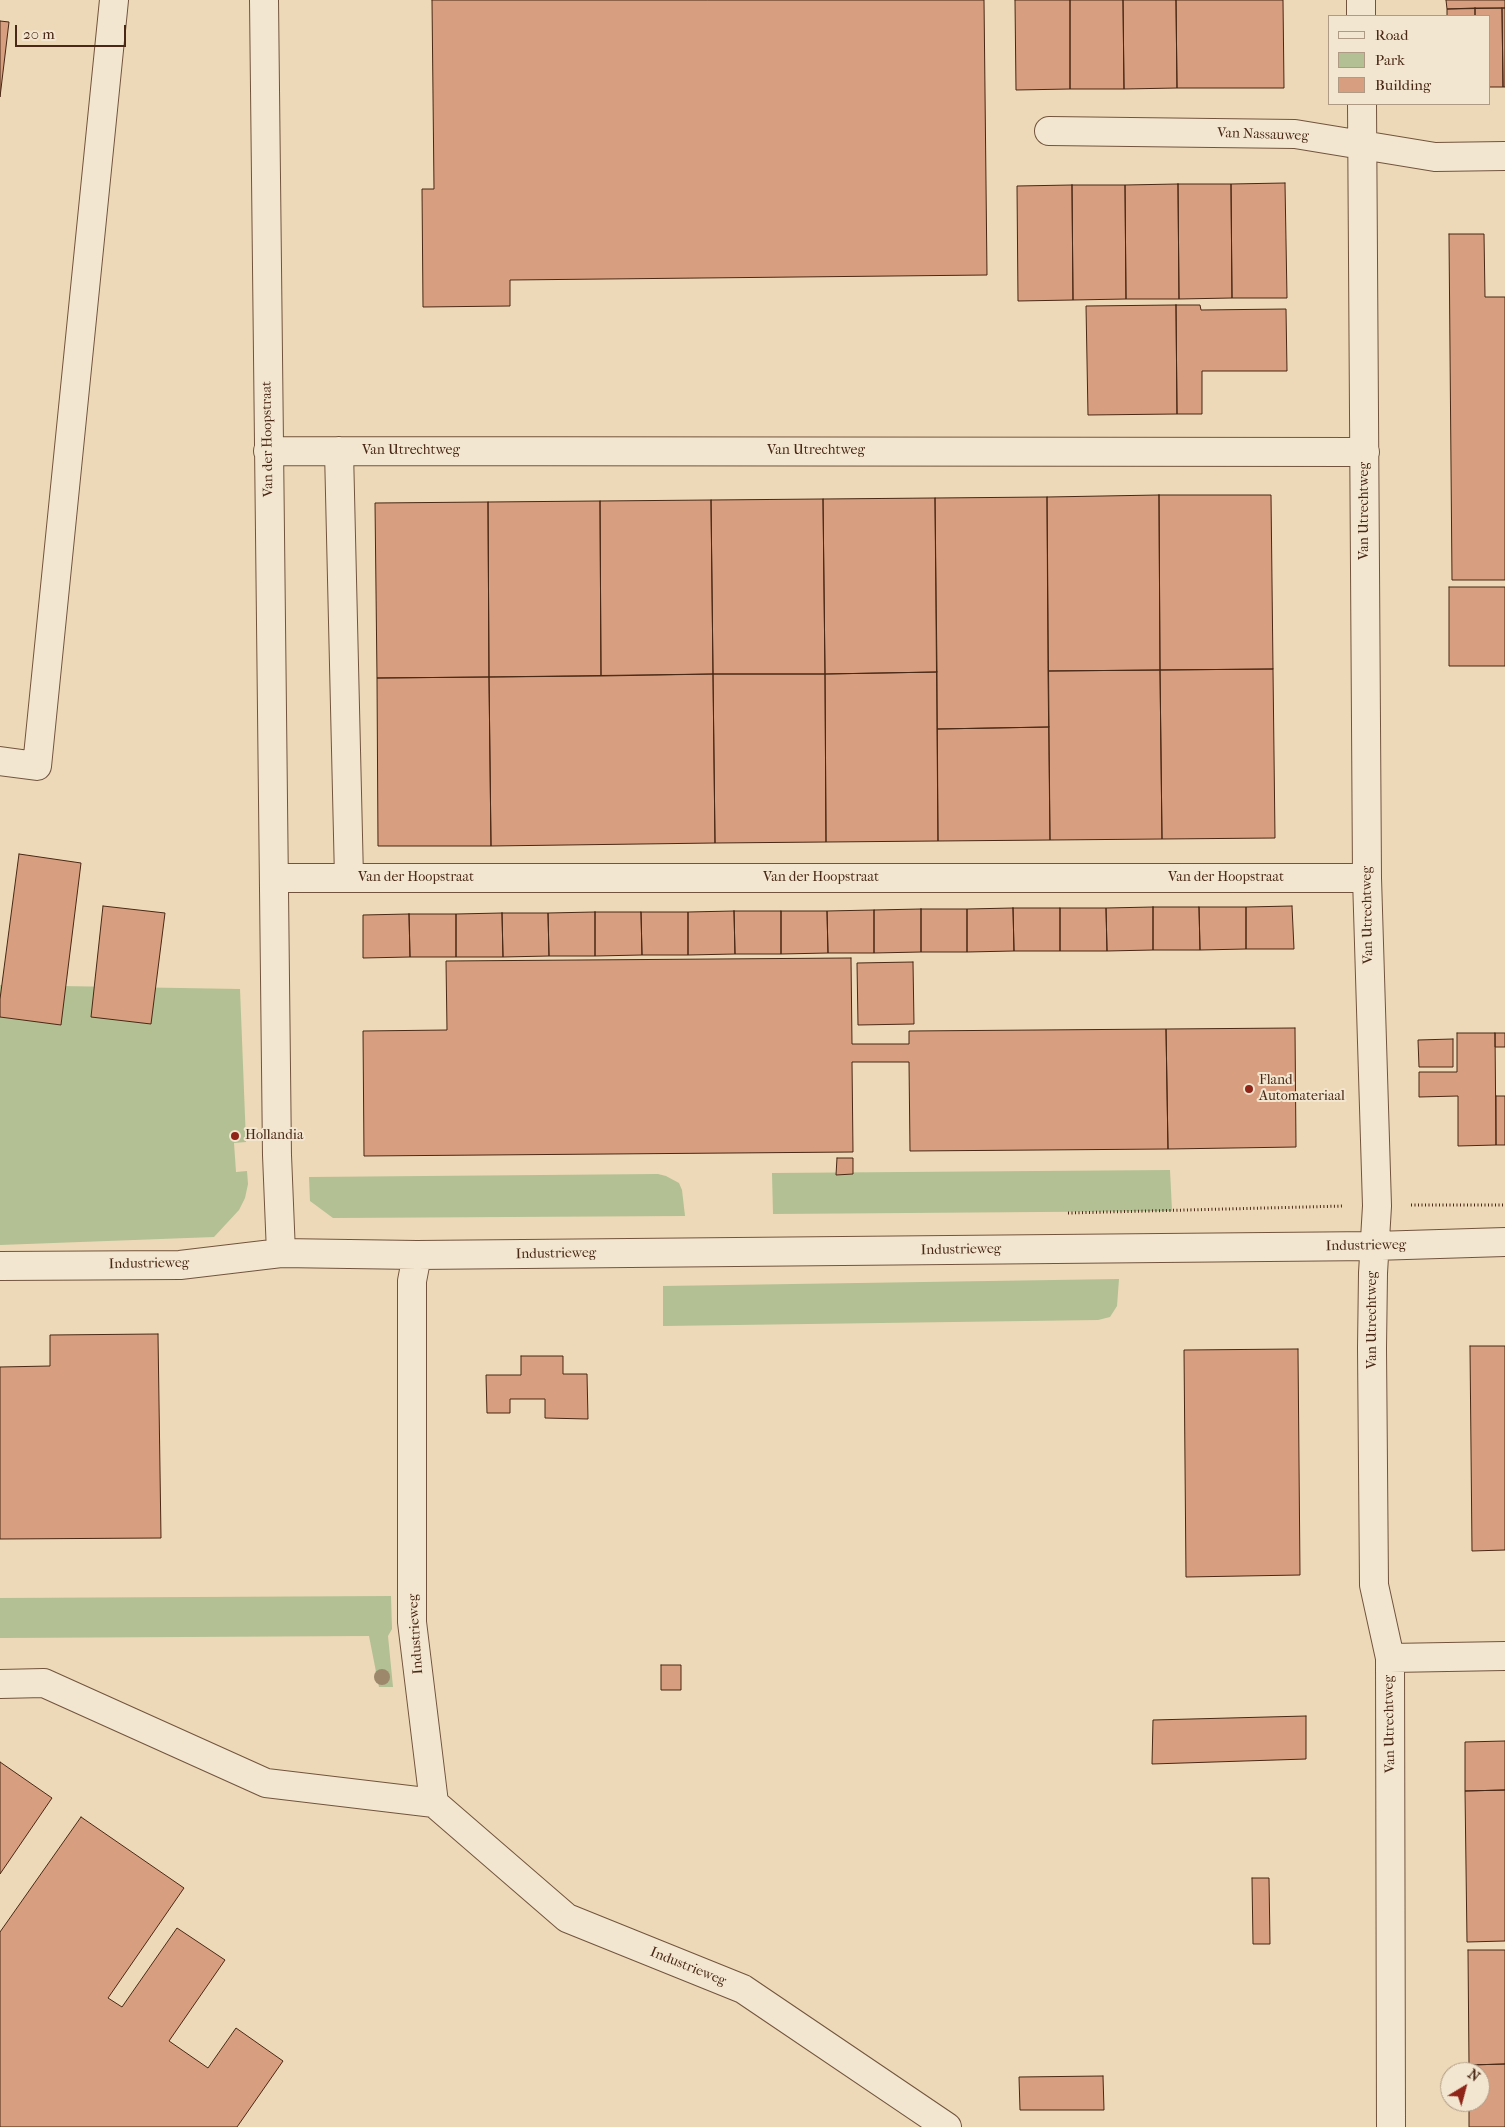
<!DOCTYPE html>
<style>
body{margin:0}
#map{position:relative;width:1505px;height:2127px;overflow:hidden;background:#edd9b7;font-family:"IM FELL French Canon",serif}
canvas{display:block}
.legend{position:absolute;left:1328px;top:15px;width:162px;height:90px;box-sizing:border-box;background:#f3e6d0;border:1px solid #af9a85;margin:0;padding:6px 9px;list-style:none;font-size:15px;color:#492815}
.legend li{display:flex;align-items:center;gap:10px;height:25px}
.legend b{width:25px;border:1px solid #af9a85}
.north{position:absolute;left:1440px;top:2062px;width:50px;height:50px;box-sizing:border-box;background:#f3e6d0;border:1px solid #af9a85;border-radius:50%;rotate:37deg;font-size:14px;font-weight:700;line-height:20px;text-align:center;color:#492815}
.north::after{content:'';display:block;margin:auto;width:18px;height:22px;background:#8f2418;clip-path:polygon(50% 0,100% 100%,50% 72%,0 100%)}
.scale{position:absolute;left:15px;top:25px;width:111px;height:22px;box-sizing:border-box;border:2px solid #492815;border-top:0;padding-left:6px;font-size:15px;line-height:18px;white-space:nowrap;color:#492815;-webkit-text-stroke:4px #f3e6d0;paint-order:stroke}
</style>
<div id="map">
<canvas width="1505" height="2127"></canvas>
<ul class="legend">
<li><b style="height:6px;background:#f3e6d0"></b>Road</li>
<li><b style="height:14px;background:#b2c093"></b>Park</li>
<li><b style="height:14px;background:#d79e7f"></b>Building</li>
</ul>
<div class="north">N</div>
<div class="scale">20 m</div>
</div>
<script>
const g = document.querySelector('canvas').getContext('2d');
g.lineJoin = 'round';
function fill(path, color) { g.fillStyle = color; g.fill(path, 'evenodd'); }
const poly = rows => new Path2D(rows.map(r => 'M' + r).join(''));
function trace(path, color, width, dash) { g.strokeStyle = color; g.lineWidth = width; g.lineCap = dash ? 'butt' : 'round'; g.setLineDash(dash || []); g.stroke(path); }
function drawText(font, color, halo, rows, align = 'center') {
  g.font = font + ' "IM FELL French Canon",serif'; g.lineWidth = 4; g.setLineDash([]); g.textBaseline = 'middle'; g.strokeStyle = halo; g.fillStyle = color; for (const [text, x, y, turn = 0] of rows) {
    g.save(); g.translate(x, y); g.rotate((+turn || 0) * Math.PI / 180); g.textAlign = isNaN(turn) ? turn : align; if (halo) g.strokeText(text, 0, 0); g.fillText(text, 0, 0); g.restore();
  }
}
const green = poly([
 [0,985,240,989,246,1142,234,1143,236,1172,247,1171,248,1184,245,1198,239,1210,214,1237,0,1245],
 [1170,1170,1172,1211,773,1214,772,1173],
 [658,1174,666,1176,679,1183,682,1190,685,1216,333,1218,310,1201,309,1177],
 [1119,1279,1117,1306,1110,1317,1098,1320,663,1326,663,1286],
 [391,1596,392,1629,388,1636,393,1687,379,1687,369,1636,0,1638,0,1598]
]);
const building = poly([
 [432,0,984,0,987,275,510,280,510,306,423,307,422,189,434,189,432,0],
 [1015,0,1070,0,1070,89,1016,90,1015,0],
 [1070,0,1123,0,1124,89,1070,89,1070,0],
 [1123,0,1176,0,1177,88,1124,89,1123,0],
 [1176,0,1283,0,1284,88,1177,88,1176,0],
 [1446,0,1505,0,1505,8,1447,9,1446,0],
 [1475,8,1475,16,1447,16,1447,9,1475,8],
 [1475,8,1502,8,1503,87,1489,87,1489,16,1475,16,1475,8],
 [1502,8,1505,8,1505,87,1503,87,1502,8],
 [0,21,9,22,0,97,0,21],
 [1285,183,1287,298,1232,298,1231,184,1285,183],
 [1178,184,1231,184,1232,298,1179,299,1178,184],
 [1178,184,1179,299,1126,299,1125,185,1178,184],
 [1072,185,1073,300,1018,301,1017,186,1072,185],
 [1072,185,1125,185,1126,299,1073,300,1072,185],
 [1449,234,1484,234,1485,297,1505,297,1505,580,1452,580,1449,234],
 [1176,305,1177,414,1088,415,1086,306,1176,305],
 [1176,305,1200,305,1201,310,1286,309,1287,371,1202,371,1202,414,1177,414,1176,305],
 [1159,495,1271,495,1273,669,1160,670,1159,495],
 [1159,495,1160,670,1048,671,1047,497,1159,495],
 [1047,497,1049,727,937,729,935,498,1047,497],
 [935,498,937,672,825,674,823,499,935,498],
 [823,499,825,674,713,674,711,500,823,499],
 [711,500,713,674,601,676,600,501,711,500],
 [600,501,601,676,489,677,488,502,600,501],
 [488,502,489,677,377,678,375,503,488,502],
 [1449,587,1505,587,1505,666,1449,666,1449,587],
 [1273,669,1275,838,1162,839,1160,670,1273,669],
 [1160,670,1162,839,1050,840,1048,671,1160,670],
 [937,672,938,841,826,842,825,674,937,672],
 [713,674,825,674,826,842,715,843,713,674],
 [713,674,715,843,491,846,489,677,713,674],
 [489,677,491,846,378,846,377,678,489,677],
 [1049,727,1050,840,938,841,937,729,1049,727],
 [19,854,81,863,61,1025,0,1017,0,999,19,854],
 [103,906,165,913,151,1024,91,1017,103,906],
 [1292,906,1294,949,1246,949,1246,907,1292,906],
 [1153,907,1199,907,1200,950,1153,950,1153,907],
 [1153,907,1153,950,1107,951,1106,908,1153,907],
 [1199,907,1246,907,1246,949,1200,950,1199,907],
 [1013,908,1060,908,1060,951,1014,951,1013,908],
 [1013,908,1014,951,967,952,967,909,1013,908],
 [1060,908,1106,908,1107,951,1060,951,1060,908],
 [921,909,921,952,874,953,874,910,921,909],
 [921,909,967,909,967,952,921,952,921,909],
 [874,910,874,953,828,953,827,911,874,910],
 [734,911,735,954,688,955,688,912,734,911],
 [734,911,781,911,781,954,735,954,734,911],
 [781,911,827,911,828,953,781,954,781,911],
 [595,912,595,956,549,956,548,913,595,912],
 [595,912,641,912,642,955,595,956,595,912],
 [641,912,688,912,688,955,642,955,641,912],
 [502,913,503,957,456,957,456,914,502,913],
 [502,913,548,913,549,956,503,957,502,913],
 [409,914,410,957,363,958,363,915,409,914],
 [409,914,456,914,456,957,410,957,409,914],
 [851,958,852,1044,909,1044,909,1031,1166,1029,1168,1149,910,1151,909,1062,852,1062,853,1152,364,1156,363,1031,447,1030,446,961,851,958],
 [913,962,914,1024,858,1025,857,963,913,962],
 [1295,1028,1296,1147,1168,1149,1166,1029,1295,1028],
 [1457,1033,1495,1033,1496,1145,1458,1146,1458,1096,1419,1097,1419,1072,1457,1072,1457,1033],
 [1495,1033,1505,1033,1505,1047,1495,1047,1495,1033],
 [1453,1039,1453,1067,1419,1067,1418,1040,1453,1039],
 [1496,1096,1505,1096,1505,1145,1496,1145,1496,1096],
 [837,1158,853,1158,853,1174,836,1175,837,1158],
 [158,1334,161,1538,0,1539,0,1367,50,1366,50,1335,158,1334],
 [1470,1346,1505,1346,1505,1550,1472,1551,1470,1346],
 [1298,1349,1300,1575,1186,1577,1184,1350,1298,1349],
 [521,1356,563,1356,563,1374,587,1374,588,1419,545,1418,545,1399,510,1399,510,1413,487,1413,486,1375,521,1375,521,1356],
 [661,1665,681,1665,681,1690,661,1690,661,1665],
 [1306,1716,1306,1759,1152,1764,1153,1720,1306,1716],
 [1505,1741,1505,1790,1465,1791,1465,1742,1505,1741],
 [0,1762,52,1798,0,1874,0,1762],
 [1505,1790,1505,1941,1467,1942,1465,1791,1505,1790],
 [81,1817,184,1888,108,1998,122,2007,177,1928,225,1960,169,2041,208,2068,236,2028,283,2061,237,2127,0,2127,0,1932,81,1817],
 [1252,1878,1269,1878,1270,1944,1253,1944,1252,1878],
 [1468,1950,1505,1950,1505,2064,1469,2065,1468,1950],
 [1505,2064,1505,2127,1469,2127,1469,2102,1480,2102,1480,2072,1469,2072,1469,2065,1505,2064],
 [1103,2076,1104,2110,1020,2110,1019,2077,1103,2076]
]);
const path = poly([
 [1411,1205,1505,1205],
 [1068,1213,1344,1206]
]);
const minor = poly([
 [264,0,277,1155,281,1253],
 [1361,0,1361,16],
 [1362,104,1367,878,1377,1206,1373,1273,1372,1348,1374,1585,1390,1658,1391,2127],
 [1049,131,1295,134,1435,157,1505,156],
 [268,451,1365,452],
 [339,451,349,878],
 [0,761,37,766,114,0],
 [274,878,1367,878],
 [417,1255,412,1281,412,1622,434,1803],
 [0,1266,180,1265,281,1253,417,1255,1374,1246,1505,1242],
 [1390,1658,1505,1656],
 [0,1684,44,1683,266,1783,434,1803,567,1918,743,1989,947,2127]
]);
const trees = [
 [382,1677]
];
const markers = [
 [1249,1089,5,"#8f2418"],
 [235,1136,5,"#8f2418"]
];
const streetNames = [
 ["Van Nassauweg",1263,135,2],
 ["Van der Hoopstraat",268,439,-91],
 ["Van Utrechtweg",411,451],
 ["Van Utrechtweg",816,451],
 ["Van Utrechtweg",1365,511,-90],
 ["Van der Hoopstraat",416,878],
 ["Van der Hoopstraat",821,878],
 ["Van der Hoopstraat",1226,878],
 ["Van Utrechtweg",1368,915,-91],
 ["Industrieweg",1366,1246,-1],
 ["Industrieweg",961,1250,-1],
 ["Industrieweg",556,1254,-1],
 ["Industrieweg",149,1264,-1],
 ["Van Utrechtweg",1373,1320,-90],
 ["Industrieweg",416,1634,-94],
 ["Van Utrechtweg",1390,1724,-91],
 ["Industrieweg",688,1967,22]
];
const poiNames = [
 ["Fland",1259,1081],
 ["Automateriaal",1259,1097],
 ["Hollandia",245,1136]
];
fill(green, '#b2c093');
fill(building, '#d79e7f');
trace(building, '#492815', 1);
trace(minor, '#72543e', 30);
trace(path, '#492815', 3, [1, 2.5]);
trace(minor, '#f3e6d0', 28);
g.fillStyle = '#9e886c';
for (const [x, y] of trees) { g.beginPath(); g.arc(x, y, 8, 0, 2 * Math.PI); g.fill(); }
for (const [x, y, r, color] of markers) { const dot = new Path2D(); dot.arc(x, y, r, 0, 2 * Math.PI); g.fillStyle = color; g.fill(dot); trace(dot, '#f3e6d0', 2); }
drawText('14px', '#492815', '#f3e6d0', streetNames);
drawText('14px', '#492815', '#f3e6d0', poiNames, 'left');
</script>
